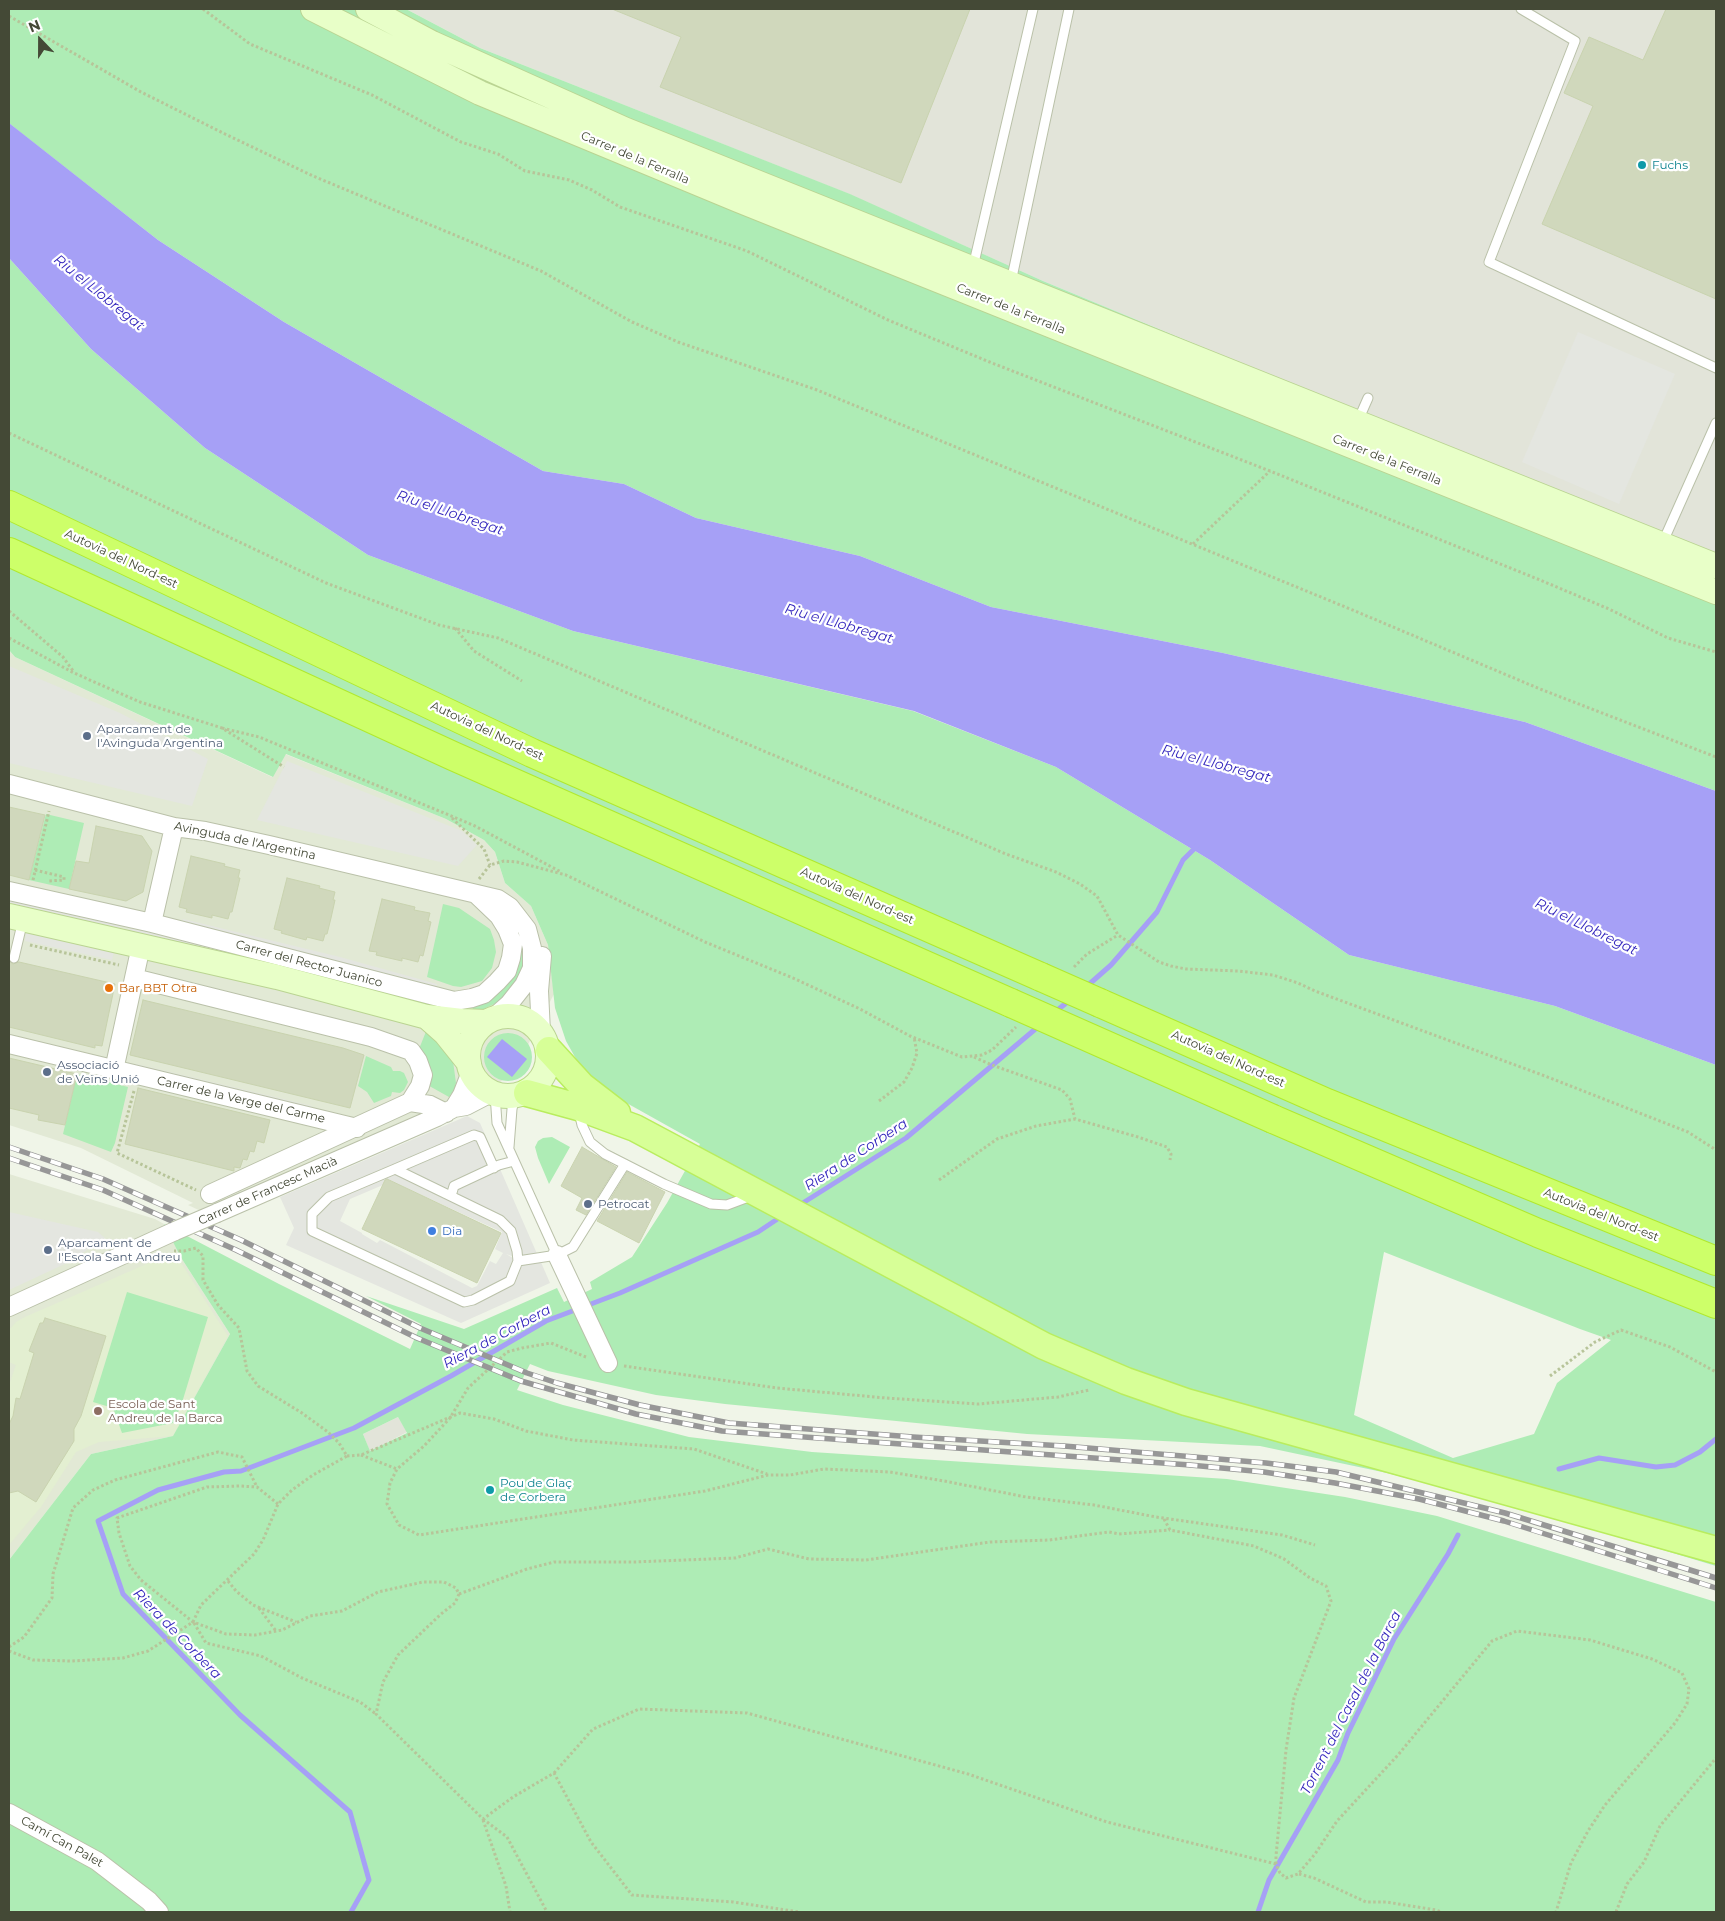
<!DOCTYPE html>
<meta charset="utf-8">
<style>
body{margin:0}
#map{position:relative;width:1725px;height:1921px;overflow:hidden;background:#f0f5e8;font-family:Montserrat,sans-serif}
canvas{display:block}
.frame{position:absolute;inset:0;border:10px solid #444936;pointer-events:none}
.north{position:absolute;left:15px;top:15px;width:50px;height:50px;-webkit-text-stroke:4px #fff;paint-order:stroke;rotate:338deg;font-size:14px;font-weight:700;line-height:20px;text-align:center;color:#444936}
.north::after{content:'';display:block;margin:auto;width:18px;height:22px;background:#444936;clip-path:polygon(50% 0,100% 100%,50% 72%,0 100%)}
</style>
<div id="map">
<canvas width="1725" height="1921"></canvas>
<div class="frame"></div>
<div class="north">N</div>
</div>
<script>
const g = document.querySelector('canvas').getContext('2d');
g.lineJoin = 'round';
function fill(path, color) { g.fillStyle = color; g.fill(path, 'evenodd'); }
const poly = rows => new Path2D(rows.map(r => 'M' + r).join(''));
function trace(path, color, width, dash) { g.strokeStyle = color; g.lineWidth = width; g.lineCap = dash ? 'butt' : 'round'; g.setLineDash(dash || []); g.stroke(path); }
function drawText(font, color, halo, rows, align = 'center') {
  g.font = font + ' Montserrat,sans-serif'; g.lineWidth = 4.5; g.setLineDash([]); g.textBaseline = 'middle'; g.strokeStyle = halo; g.fillStyle = color; for (const [text, x, y, turn = 0] of rows) {
    g.save(); g.translate(x, y); g.rotate((+turn || 0) * Math.PI / 180); g.textAlign = isNaN(turn) ? turn : align; if (halo) g.strokeText(text, 0, 0); g.fillText(text, 0, 0); g.restore();
  }
}
const residential = poly([
 [9,650,15,657,272,777,285,754,446,819,484,840,495,852,505,883,531,906,548,945,554,994,515,1070,464,1112,222,1221,188,1205,193,1203,81,1148,9,1125],
 [9,1174,155,1219,164,1224,180,1256,230,1334,173,1436,91,1454,9,1560]
]);
const industrial = poly([
 [406,9,1716,9,1716,555,1371,417,1043,281,849,194,480,48],
 [398,1417,407,1432,370,1452,363,1434]
]);
const education = poly([
 [174,1252,228,1336,173,1436,99,1442,76,1452,41,1507,9,1545,9,1385,16,1365,9,1362,10,1329,16,1322,25,1317]
]);
const green = poly([
 [9,9,406,9,480,48,850,194,1043,281,1371,417,1716,555,1716,791,1525,722,1223,653,991,607,860,556,696,518,624,484,543,471,284,322,158,240,20,132,9,123],
 [9,258,91,349,205,448,368,555,573,631,913,711,1056,767,1210,860,1349,955,1555,1006,1716,1065,1716,1566,1534,1511,1387,1473,1260,1446,1027,1434,725,1404,656,1395,548,1371,530,1364,517,1390,563,1405,689,1437,812,1452,1227,1479,1345,1497,1437,1516,1716,1602,1716,1912,9,1912,9,1560,91,1454,173,1436,230,1334,180,1256,164,1224,279,1284,410,1349,421,1324,366,1296,464,1329,557,1288,564,1302,592,1289,590,1282,632,1257,667,1203,700,1144,589,1082,566,1041,555,1008,548,945,531,906,505,883,495,852,484,840,446,819,286,754,273,777,15,657,9,650],
 [1384,1252,1580,1329,1611,1340,1557,1383,1534,1434,1453,1458,1354,1415],
 [398,1417,407,1433,370,1451,363,1434],
 [46,814,84,823,69,889,29,880],
 [443,904,459,908,490,929,494,940,496,952,492,968,482,981,461,987,453,986,427,977],
 [514,923,522,937,524,957,521,974,515,985,500,1001,474,1014,472,1005,493,996],
 [427,1029,453,1061,456,1083,454,1090,449,1097,424,1083,417,1054],
 '484 1057a24 24 0 1 1 48 0a24 24 0 1 1-48 0Z',
 [366,1056,391,1067,393,1071,400,1071,404,1073,408,1082,404,1090,400,1093,392,1092,391,1096,374,1103,367,1092,358,1086],
 [77,1074,128,1087,115,1143,111,1152,63,1134],
 [552,1137,570,1147,549,1184,538,1158,535,1147,538,1141,543,1138],
 [127,1292,208,1317,181,1406,173,1423,122,1433,113,1408,93,1402]
]);
const parking = poly([
 [1578,332,1675,374,1619,504,1522,462],
 [9,666,120,713,208,759,192,806,9,763],
 [287,761,462,831,477,845,458,866,257,820],
 [9,900,120,926,119,930,9,905],
 [183,919,340,957,437,984,436,990,339,962,181,924],
 [27,928,115,948,112,960,25,941],
 [131,928,321,972,406,996,404,1000,129,933],
 [136,1064,312,1106,310,1111,135,1069],
 [467,1116,480,1123,538,1256,515,1257,506,1254,518,1261,540,1260,550,1283,461,1323,286,1245,294,1228,280,1197],
 [386,1179,502,1232,495,1249,503,1253,496,1264,490,1261,477,1286,472,1288,380,1240,377,1243,362,1234,362,1233,340,1221,350,1199,383,1185],
 [9,1212,98,1232,105,1238,69,1262,9,1290]
]);
const water = poly([
 [9,123,158,240,284,322,543,471,624,484,696,518,860,556,991,607,1223,653,1525,722,1716,791,1716,1065,1555,1006,1349,955,1210,860,1056,767,914,711,573,631,368,555,205,448,91,349,9,258],
 [502,1039,527,1059,512,1077,487,1057]
]);
const stream = poly([
 [1086,987,1111,965,1157,912,1183,860,1197,846],
 [1055,1012,1070,1000],
 [798,1206,906,1138,1039,1026],
 [1559,1469,1599,1458,1656,1467,1675,1465,1700,1452,1716,1439],
 [351,1912,369,1880,350,1812,240,1715,123,1594,98,1521,158,1490,224,1472,241,1471,354,1428,451,1376,546,1321,620,1293,758,1232,782,1216],
 [1258,1912,1269,1880,1338,1760,1348,1733,1394,1639,1448,1554,1458,1535]
]);
const building = poly([
 [612,9,970,9,901,183,660,87,681,37,612,9],
 [1666,9,1716,9,1716,299,1542,224,1593,106,1564,93,1589,37,1643,60,1666,9],
 [9,807,45,815,29,880,9,875,9,807],
 [96,826,142,836,152,851,143,892,126,901,69,889,76,861,89,863,96,826],
 [191,856,225,864,224,866,240,870,238,878,240,878,232,912,230,912,228,919,212,915,212,918,186,912,187,909,179,907,191,856],
 [287,878,320,886,319,888,335,892,333,900,335,900,331,918,327,934,325,934,323,941,307,937,306,940,281,933,282,931,274,929,287,878],
 [382,899,415,907,414,910,430,913,428,921,431,922,423,956,420,955,418,962,402,958,402,961,376,955,377,952,369,951,382,899],
 [9,961,13,964,19,962,115,984,102,1046,95,1045,95,1048,9,1027,9,961],
 [143,1000,343,1048,364,1055,350,1108,130,1055,143,1000],
 [9,1058,77,1074,65,1125,38,1120,39,1115,9,1108,9,1058],
 [138,1088,270,1120,264,1143,257,1141,254,1152,250,1151,247,1160,243,1159,240,1168,234,1167,234,1171,125,1144,138,1088],
 [582,1147,616,1167,586,1215,576,1210,582,1198,561,1186,582,1147],
 [627,1172,665,1192,639,1243,597,1221,627,1172],
 [387,1179,501,1233,477,1283,362,1229,385,1180,387,1179],
 [45,1318,106,1336,81,1416,74,1429,74,1441,36,1502,18,1491,9,1493,9,1424,13,1416,16,1398,20,1399,34,1353,29,1351,40,1323,43,1323,45,1318]
]);
const path = poly([
 [203,9,250,44,372,95,461,142,498,154,525,171,569,180,592,190,620,207,747,251,888,320,992,363,1270,471,1540,580,1609,609,1668,638,1716,652],
 [9,16,141,92,225,134,313,176,541,271,632,322,678,342,817,390,1355,611,1540,689,1716,757],
 [9,433,326,583,439,625,498,638,1006,854,1056,872,1080,884,1097,896,1118,935,1159,962,1171,966,1186,969,1238,971,1273,975,1298,983,1315,991,1545,1076,1688,1132,1716,1150],
 [1193,544,1270,471],
 [9,611,63,657,74,672],
 [455,628,474,651,522,681],
 [9,638,74,673,140,702,222,728,284,767],
 [222,728,259,737,449,815,475,826,561,872],
 [452,818,484,849,490,865],
 [35,870,64,877,64,880,48,881],
 [479,879,490,865,504,861,517,862,566,875,705,942,793,978,860,1009,910,1036,962,1057,982,1055,992,1050,1016,1027],
 [33,880,49,811],
 [30,945,119,965],
 [1074,967,1087,954,1118,935],
 [974,1057,992,1065,1062,1090,1070,1099,1075,1119,1138,1137,1167,1147,1171,1154,1170,1160],
 [134,1091,117,1153,196,1190],
 [879,1101,904,1082,912,1068,917,1053,914,1037],
 [939,1180,997,1139,1036,1126,1075,1119],
 [586,1357,551,1343,522,1348,507,1352,468,1388,450,1418,424,1446,397,1469,390,1483,387,1504,399,1525,419,1535,705,1491,768,1475,790,1475,824,1469,890,1472,944,1481,1026,1497,1094,1505,1156,1517,1282,1535,1315,1545],
 [624,1366,777,1388,886,1398,978,1404,1058,1397,1089,1390],
 [1550,1376,1595,1342,1621,1330,1670,1347,1716,1372],
 [361,1455,397,1469],
 [347,1456,361,1455,460,1413,494,1419,526,1431,573,1440,694,1449,767,1474],
 [278,1504,257,1487,240,1486,207,1487,117,1518,119,1533,130,1566,141,1580,193,1622,226,1634,255,1635,282,1630,310,1616,342,1611,378,1592,423,1582,444,1582,456,1588,459,1594,455,1603,441,1614,398,1655,383,1682,376,1714,483,1819,513,1797,554,1773,591,1842,632,1895,733,1902,799,1912],
 [1164,1519,1170,1530,1254,1546,1284,1559,1310,1578,1326,1586,1331,1601,1294,1698,1286,1750,1276,1856,1276,1864,1280,1873,1286,1878,1298,1874,1315,1854,1337,1821,1398,1755,1492,1641,1517,1631,1590,1640,1652,1659,1682,1673,1689,1689,1687,1704,1675,1723,1605,1805,1588,1831,1571,1863,1556,1912],
 [228,1581,236,1591,253,1605,296,1622],
 [459,1594,527,1569,554,1562,634,1562,735,1558,768,1549,809,1559,866,1560,990,1542,1049,1540,1109,1532,1119,1534,1170,1530],
 [259,1608,276,1631],
 [194,1623,206,1643,261,1656,302,1678,360,1702,376,1714],
 [9,1647,24,1637,52,1598,53,1574,73,1508,93,1490,115,1480,218,1452,242,1457,257,1487],
 [9,1651,33,1660,72,1661,123,1658,148,1651,193,1622,201,1605,254,1554,263,1540,278,1504,292,1490,313,1475,347,1456,339,1443,328,1432,302,1413,258,1386,247,1371,239,1328,218,1305,203,1280,203,1256,196,1248,184,1251,174,1251],
 [554,1773,593,1729,639,1709,747,1713,968,1774,1107,1822,1276,1864],
 [483,1819,507,1837,547,1912],
 [483,1820,506,1886,510,1912],
 [1299,1874,1314,1878,1366,1902,1386,1902,1436,1910,1441,1912],
 [1616,1912,1627,1884,1644,1862,1660,1826,1716,1758]
]);
const lane = poly([
 [1521,9,1575,41,1489,262,1716,368],
 [973,267,1033,9],
 [1011,282,1069,9],
 [1357,423,1368,398],
 [1662,544,1716,423],
 [14,958,23,920],
 [495,1094,497,1123,557,1255],
 [579,1112,582,1125,590,1142,605,1154,664,1184,711,1204,727,1205,751,1196],
 [509,1147,512,1109,515,1095],
 [395,1169,500,1220,511,1231,517,1251,518,1261,510,1281,473,1300,464,1302,312,1231,312,1214,329,1197,395,1169],
 [395,1169,474,1135,480,1137,494,1168],
 [451,1196,454,1186,499,1165,514,1161],
 [518,1261,557,1255,573,1247,625,1164]
]);
const street = poly([
 [9,784,174,827,205,831,269,845,498,899,510,907,527,929,532,948,532,968,524,985,509,1004,493,1018],
 [9,891,152,923,454,1001,472,998,484,994,497,982,507,971,511,958,513,944,507,929,499,916,477,895],
 [152,923,174,827],
 [134,978,371,1037,411,1051,418,1061,423,1075,420,1086,410,1102],
 [541,1032,539,991,542,956],
 [9,1044,357,1128],
 [114,1070,141,946],
 [454,1108,462,1095,471,1072],
 [210,1194,410,1102,430,1105,446,1113],
 [217,1213,437,1117,454,1108,466,1106,491,1093],
 [557,1255,608,1363],
 [9,1307,175,1231],
 [9,1813,97,1861,149,1901,159,1912]
]);
const secondary = poly([
 [313,9,480,93,738,200,1716,592],
 [368,9,432,43,626,130,1716,566],
 [9,916,277,977,427,1017,462,1021,486,1022],
 '468 1056a40 40 0 1 1 80 0a40 40 0 1 1-80 0Z',
 [427,1017,445,1033,469,1063]
]);
const primary = poly([
 [549,1050,582,1086,617,1113],
 [527,1093,578,1107,635,1128,1044,1346,1126,1381,1186,1402,1716,1550]
]);
const highway = poly([
 [9,505,532,753,1041,977],
 [9,552,453,756,1011,1003],
 [1100,1003,1327,1103,1716,1261],
 [1273,1119,1538,1233,1716,1304]
]);
const rail = poly([
 [9,1147,103,1179,241,1240,420,1328,527,1373,557,1383,640,1405,729,1423,913,1437,1064,1446,1266,1463,1336,1472,1505,1513,1716,1578],
 [9,1158,103,1190,236,1250,417,1338,521,1381,636,1414,722,1431,1190,1465,1264,1472,1335,1483,1419,1499,1504,1521,1716,1588]
]);
const streetBridge = poly([
 [175,1231,217,1213]
]);
const highwayBridge = poly([
 [1041,977,1100,1003],
 [1011,1003,1273,1119]
]);
const markers = [
 [1642,165,5,"#0f9aa8"],
 [87,736,5,"#5c6f8a"],
 [109,988,5,"#e8710a"],
 [47,1072,5,"#5c6f8a"],
 [588,1204,5,"#5c6f8a"],
 [432,1231,5,"#3f7fe0"],
 [48,1250,5,"#5c6f8a"],
 [98,1411,5,"#8d6e63"],
 [490,1490,5,"#0f9aa8"]
];
const streetNames = [
 ["Carrer de la Ferralla",635,158,23],
 ["Carrer de la Ferralla",1011,309,22],
 ["Carrer de la Ferralla",1387,460,22],
 ["Autovia del Nord-est",121,559,25],
 ["Autovia del Nord-est",487,731,25],
 ["Avinguda de l'Argentina",245,841,12],
 ["Autovia del Nord-est",857,896,24],
 ["Carrer del Rector Juanico",309,964,15],
 ["Autovia del Nord-est",1228,1059,24],
 ["Carrer de la Verge del Carme",241,1100,13],
 ["Carrer de Francesc Macià",268,1191,-24],
 ["Autovia del Nord-est",1601,1215,22],
 ["Camí Can Palet",62,1842,29]
];
const cultureNames = [
 ["Fuchs",1652,165],
 ["Pou de Glaç",500,1483],
 ["de Corbera",500,1497]
];
const serviceNames = [
 ["Aparcament de",97,729],
 ["l'Avinguda Argentina",97,743],
 ["Associació",57,1065],
 ["de Veïns Unió",57,1079],
 ["Petrocat",598,1204],
 ["Aparcament de",58,1243],
 ["l'Escola Sant Andreu",58,1257]
];
const foodNames = [
 ["Bar BBT Otra",119,988]
];
const shopNames = [
 ["Dia",442,1231]
];
const educationNames = [
 ["Escola de Sant",108,1404],
 ["Andreu de la Barca",108,1418]
];
const waterNames = [
 ["Riu el Llobregat",99,293,39],
 ["Riu el Llobregat",450,513,19],
 ["Riu el Llobregat",839,624,16],
 ["Riu el Llobregat",1216,764,15],
 ["Riu el Llobregat",1586,927,26],
 ["Riera de Corbera",856,1155,-33],
 ["Riera de Corbera",497,1337,-28],
 ["Riera de Corbera",177,1634,46],
 ["Torrent del Casal de la Barca",1351,1703,-63]
];
fill(residential, '#e2e9d5');
fill(industrial, '#e2e4d9');
fill(education, '#e3efd1');
fill(green, '#aeecb5');
fill(parking, '#e4e6e0');
fill(water, '#a6a0f6');
trace(stream, '#a6a0f6', 5);
fill(building, '#d0d8bc');
trace(building, '#c9d3af', 1);
trace(lane, '#bac1a9', 11);
trace(street, '#bac1a9', 20);
trace(secondary, '#bad492', 26);
trace(primary, '#b9ed5e', 29);
trace(highway, '#b1e92e', 30);
trace(path, '#b7c499', 3, [2.5, 2.5]);
trace(lane, '#fff', 9);
trace(street, '#fff', 18);
trace(secondary, '#e8ffc8', 24);
trace(primary, '#d7ff97', 26);
trace(highway, '#cdff69', 28);
trace(rail, '#979797', 5.5);
trace(rail, '#fff', 4, [11]);
trace(streetBridge, '#bac1a9', 20, []);
trace(highwayBridge, '#b1e92e', 30, []);
trace(streetBridge, '#fff', 18);
trace(highwayBridge, '#cdff69', 28);
for (const [x, y, r, color] of markers) { const dot = new Path2D(); dot.arc(x, y, r, 0, 2 * Math.PI); g.fillStyle = color; g.fill(dot); trace(dot, '#fff', 2); }
drawText('12px', '#444936', '#fff', streetNames);
drawText('12px', '#0d838f', '#fff', cultureNames, 'left');
drawText('12px', '#4e5e75', '#fff', serviceNames, 'left');
drawText('12px', '#c56008', '#fff', foodNames, 'left');
drawText('12px', '#366cbe', '#fff', shopNames, 'left');
drawText('12px', '#785e54', '#fff', educationNames, 'left');
drawText('italic 14px', '#3326bd', '#fff', waterNames);
</script>
